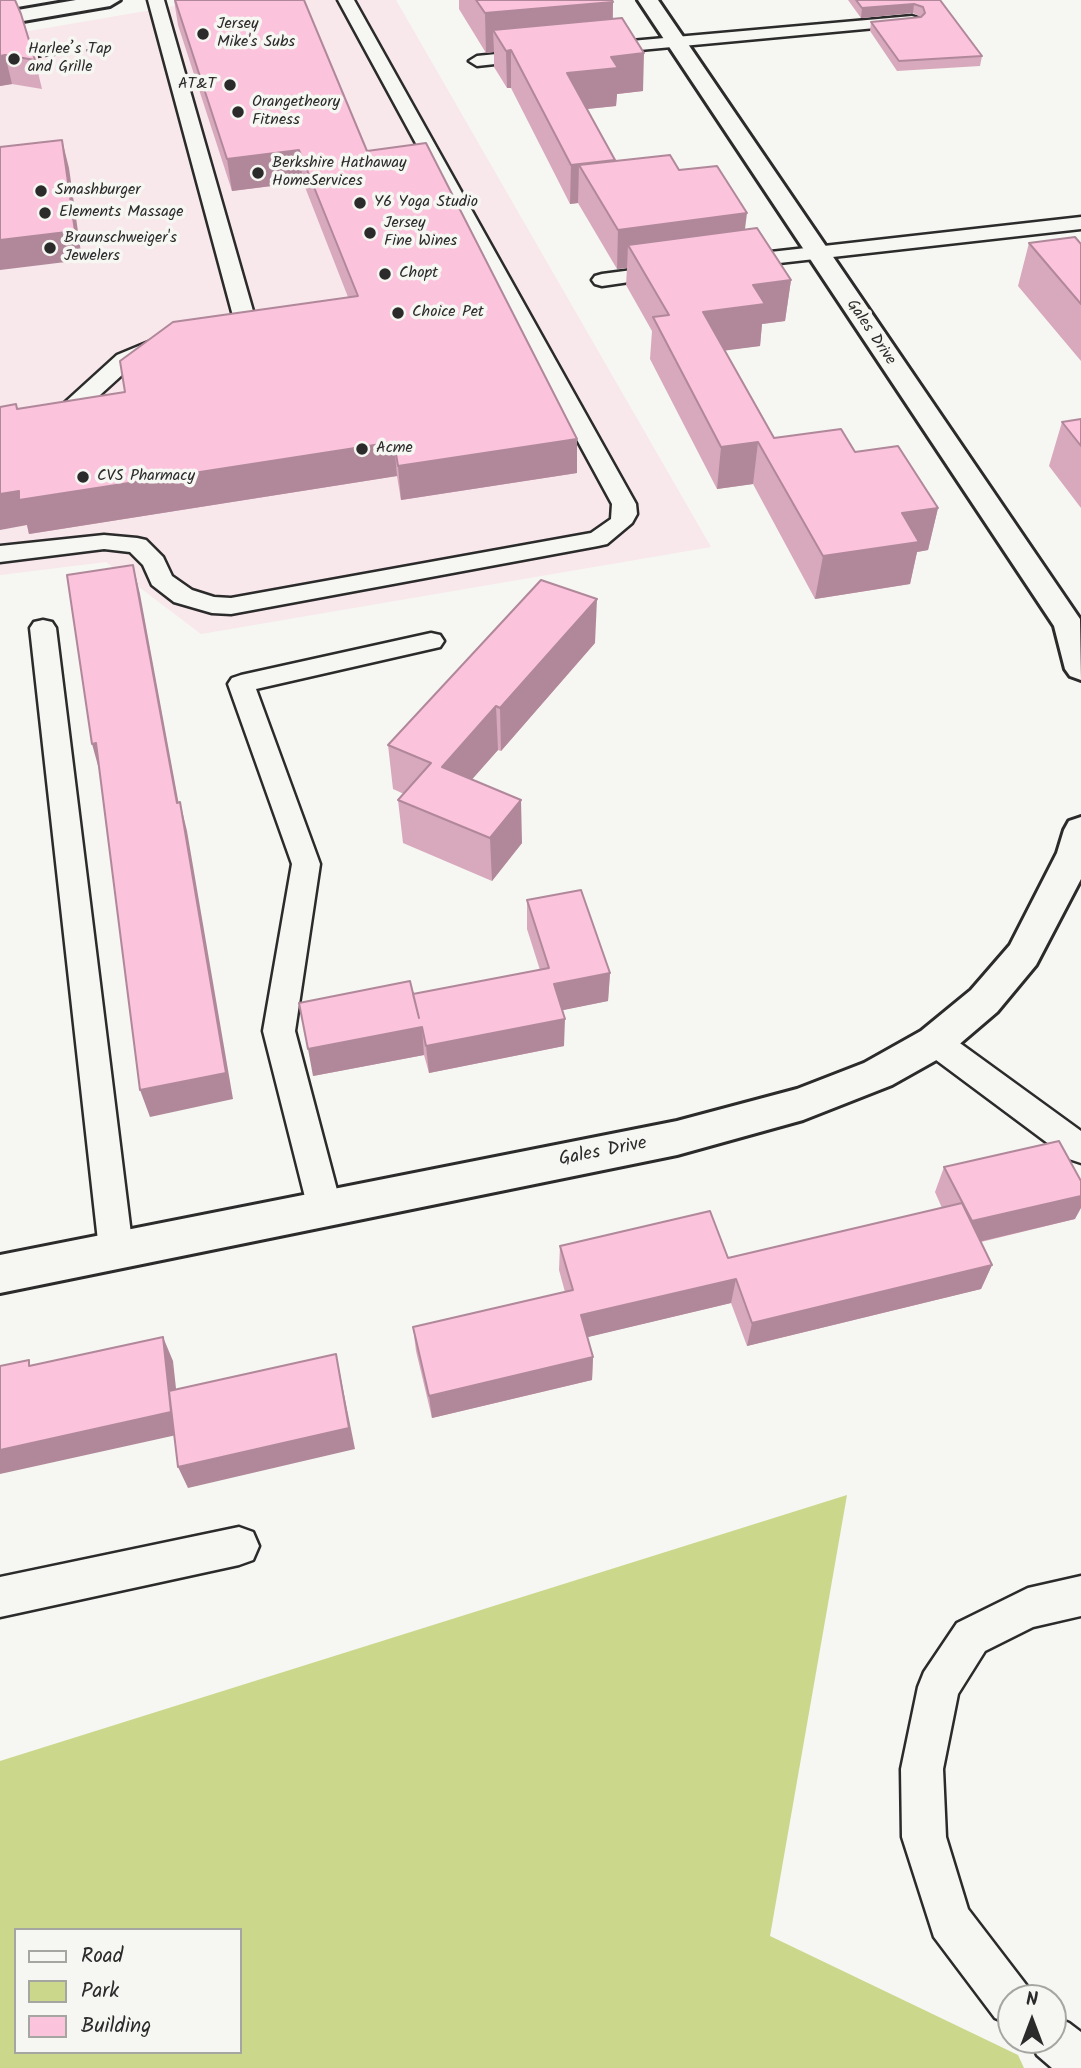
<!DOCTYPE html>
<meta charset="utf-8">
<style>
body{margin:0}
#map{position:relative;width:1081px;height:2068px;overflow:hidden;background:#f6f6f2;font-family:Kalam,sans-serif}
canvas{display:block}
.legend{position:absolute;left:14px;top:1928px;width:228px;height:126px;box-sizing:border-box;background:#f6f6f2;border:2px solid #a5a5a2;margin:0;padding:9px 12px;list-style:none;font-size:21px;color:#2b2b2b}
.legend li{display:flex;align-items:center;gap:14px;height:35px}
.legend b{width:35px;border:2px solid #a5a5a2}
.north{position:absolute;left:997px;top:1984px;width:70px;height:70px;box-sizing:border-box;background:#f6f6f2;border:2px solid #a5a5a2;border-radius:50%;rotate:0deg;font-size:19px;font-weight:700;line-height:28px;text-align:center;color:#2b2b2b}
.north::after{content:'';display:block;margin:auto;width:24px;height:32px;background:#2b2b2b;clip-path:polygon(50% 0,100% 100%,50% 72%,0 100%)}
</style>
<div id="map">
<canvas width="1081" height="2068"></canvas>
<ul class="legend">
<li><b style="height:9px;background:#f6f6f2"></b>Road</li>
<li><b style="height:19px;background:#cbd78a"></b>Park</li>
<li><b style="height:19px;background:#fbc3dc"></b>Building</li>
</ul>
<div class="north">N</div>
</div>
<script>
const g = document.querySelector('canvas').getContext('2d');
g.lineJoin = 'round';
function fill(path, color) { g.fillStyle = color; g.fill(path, 'evenodd'); }
const poly = rows => new Path2D(rows.map(r => 'M' + r).join(''));
function trace(path, color, width, dash) { g.strokeStyle = color; g.lineWidth = width; g.lineCap = dash ? 'butt' : 'round'; g.setLineDash(dash || []); g.stroke(path); }
function drawText(font, color, halo, rows, align = 'center') {
  g.font = font + ' Kalam,sans-serif'; g.lineWidth = 7; g.setLineDash([]); g.textBaseline = 'middle'; g.strokeStyle = halo; g.fillStyle = color; for (const [text, x, y, turn = 0] of rows) {
    g.save(); g.translate(x, y); g.rotate((+turn || 0) * Math.PI / 180); g.textAlign = isNaN(turn) ? turn : align; if (halo) g.strokeText(text, 0, 0); g.fillText(text, 0, 0); g.restore();
  }
}
const built = poly([
 [210,0,396,0,711,547,201,634,106,562,0,575,0,36]
]);
const green = poly([
 [847,1495,770,1936,1018,2055,1024,2068,0,2068,0,1761],
 [16,1930,240,1930,240,2052,16,2052]
]);
const path = poly([
 [38,57,91,50]
]);
const service = poly([
 [148,0,164,0,259,332,255,336,226,341,219,339,215,335,219,331,236,327,148,0],
 [338,0,354,0,636,504,637,514,632,523,607,544,598,546,231,614,212,613,174,602,152,585,143,565,130,552,104,549,0,562,0,546,104,535,137,538,146,540,163,557,172,576,192,590,214,597,231,598,591,533,611,519,612,504,338,0],
 [912,16,918,18,920,21,918,24,597,54,589,49,597,44,912,16],
 [535,50,541,51,543,55,541,59,477,66,469,61,477,56,535,50],
 [1081,217,1081,229,735,268,728,266,725,262,728,258,735,256,1081,217],
 [670,265,677,267,680,271,677,275,602,286,595,284,592,280,595,276,602,274,670,265],
 [158,338,166,339,169,344,166,349,133,365,78,415,38,428,0,434,0,420,34,415,62,405,117,355,158,338],
 [43,620,52,622,56,628,133,1250,128,1261,116,1265,104,1261,99,1250,30,628,34,622,43,620],
 [431,633,440,635,444,641,440,647,256,689,320,864,295,1031,342,1209,337,1219,325,1224,313,1219,308,1209,263,1031,292,864,228,684,232,678,241,675,431,633],
 [935,1029,946,1033,1081,1131,1081,1163,1069,1159,924,1051,919,1042,924,1033,935,1029],
 [239,1527,253,1532,259,1546,253,1560,239,1565,0,1617,0,1577,239,1527],
 [1081,1576,1081,1616,1033,1627,985,1651,958,1694,943,1769,946,1837,968,1909,1027,1986,1032,1998,1011,1998,1011,2025,995,2018,934,1937,902,1837,901,1769,918,1687,924,1672,957,1623,1028,1588,1081,1576],
 [1053,2016,1069,2023,1081,2032,1081,2068,1052,2068,1037,2055,1030,2040,1053,2040,1053,2016]
]);
const minor = poly([
 [638,0,658,0,1080,619,1081,680,1070,676,1065,669,1054,626,638,0],
 [1081,817,1081,879,1036,965,997,1012,949,1053,892,1085,803,1120,677,1155,0,1293,0,1255,677,1121,797,1089,864,1063,921,1031,971,990,1010,945,1057,853,1064,830,1069,821,1081,817]
]);
const primary = poly([
 [76,0,120,0,110,6,0,25,0,13,76,0]
]);
const wall = poly([
 [0,0,35,60,42,89,12,84,0,86],
 [174,0,304,0,367,151,577,439,577,473,401,500,397,476,29,534,27,525,17,409,125,392,348,297,303,182,232,191,178,25],
 [459,0,612,0,613,2,613,19,643,91,617,94,616,106,587,109,615,161,679,170,745,230,791,280,785,321,762,324,760,346,724,350,774,438,855,452,938,508,928,550,917,552,910,584,815,599,753,484,717,489,650,359,652,331,626,285,627,268,617,269,578,203,570,204,511,88,507,88,494,67,494,52,486,53,459,9],
 [848,0,940,0,982,56,980,66,897,71,870,31,871,22,921,17,913,13,861,18],
 [1029,243,1081,244,1081,361,1018,286],
 [1081,419,1081,508,1049,466,1062,422],
 [595,643,501,751,498,750,472,779,522,843,492,881,403,843,398,800,404,794,393,789,388,745],
 [527,900,610,973,608,1001,562,1010,564,1046,429,1073,424,1055,313,1076,414,997,540,970,527,929],
 [944,1167,1075,1219,981,1242,992,1265,981,1289,747,1346,731,1303,587,1337,593,1357,592,1380,432,1418,416,1351,413,1327,565,1292,559,1270,560,1246,728,1258,942,1208,935,1192]
]);
const shadedWall = poly([
 [613,2,612,41,511,50,511,88,507,88,506,51,493,30,494,52,486,53,485,13],
 [914,4,913,13,861,18,862,8],
 [644,53,643,91,617,94,616,106,567,111,567,73,611,57],
 [5,55,12,84,0,86,0,56],
 [62,140,69,168,82,260,0,270,0,240],
 [299,150,303,182,232,191,227,159],
 [615,160,579,165,578,203,570,204,571,165],
 [747,213,742,253,628,245,627,268,617,269,618,230],
 [791,280,785,321,762,324,760,346,699,354,703,312,753,285],
 [577,439,577,473,401,500,398,466],
 [394,442,397,476,29,534,27,525,0,530,0,494],
 [758,442,753,484,717,489,721,447],
 [938,508,928,550,917,552,910,584,815,599,823,556,902,513],
 [133,565,140,594,184,832,177,803],
 [597,599,595,643,501,751,500,708],
 [496,706,498,750,445,810,442,767],
 [96,743,100,773,92,744],
 [521,800,522,843,492,881,490,838],
 [180,802,187,831,233,1099,150,1117,140,1090],
 [610,973,608,1001,554,1012,554,984],
 [565,1019,564,1046,429,1073,426,1046],
 [422,1027,424,1055,313,1076,308,1049],
 [1081,1196,1081,1208,1075,1219,961,1246,972,1221],
 [992,1265,981,1289,747,1346,752,1323],
 [736,1279,731,1303,580,1339,581,1315],
 [163,1337,173,1361,181,1434,0,1474,0,1450],
 [336,1354,355,1449,188,1488,178,1467],
 [593,1357,592,1380,432,1418,429,1396]
]);
const building = poly([
 [0,0,15,0,21,14,35,60,5,55,0,56,0,0],
 [175,0,304,0,367,151,426,143,577,439,398,466,394,442,19,500,19,491,0,494,0,407,16,404,17,409,125,392,120,361,173,322,358,296,299,150,227,159,175,0],
 [476,0,612,0,613,2,485,13,476,0],
 [856,0,940,0,982,56,899,61,871,22,921,17,925,13,923,7,914,4,862,8,856,0],
 [622,18,644,53,611,57,618,68,567,73,615,160,571,165,511,50,506,51,493,30,622,18],
 [62,140,75,231,0,240,0,147,62,140],
 [670,155,679,170,717,166,747,213,618,230,579,165,670,155],
 [757,228,791,280,753,285,765,304,703,312,774,438,841,429,855,452,898,446,938,508,902,513,919,542,823,556,758,442,721,447,653,317,669,315,628,245,757,228],
 [1075,237,1081,244,1081,304,1029,243,1075,237],
 [1081,419,1081,446,1062,422,1081,419],
 [133,565,177,803,180,802,226,1073,140,1090,96,743,92,744,67,575,133,565],
 [541,580,597,599,500,708,496,706,442,767,521,800,490,838,398,800,431,763,388,745,541,580],
 [581,890,610,973,554,984,565,1019,426,1046,422,1027,308,1049,299,1003,410,981,419,1018,413,994,549,968,527,900,581,890],
 [1059,1141,1081,1181,1081,1196,972,1221,944,1167,1059,1141],
 [962,1203,992,1265,752,1323,736,1279,581,1315,593,1357,429,1396,413,1327,573,1290,560,1246,710,1211,728,1258,962,1203],
 [163,1337,171,1412,0,1450,0,1366,29,1360,29,1366,163,1337],
 [336,1354,349,1428,178,1467,169,1391,336,1354]
]);
const markers = [
 [203,34,7,"#2b2b2b"],
 [14,59,7,"#2b2b2b"],
 [230,85,7,"#2b2b2b"],
 [238,112,7,"#2b2b2b"],
 [258,173,7,"#2b2b2b"],
 [41,191,7,"#2b2b2b"],
 [360,203,7,"#2b2b2b"],
 [45,213,7,"#2b2b2b"],
 [370,233,7,"#2b2b2b"],
 [50,248,7,"#2b2b2b"],
 [385,274,7,"#2b2b2b"],
 [398,313,7,"#2b2b2b"],
 [362,449,7,"#2b2b2b"],
 [83,477,7,"#2b2b2b"]
];
const farPoinames = [
 ["Jersey",217,25],
 ["Mike's Subs",217,43],
 ["Harlee’s Tap",28,50],
 ["and Grille",28,68],
 ["AT&T",216,85,"right"],
 ["Orangetheory",252,103],
 ["Fitness",252,121],
 ["Berkshire Hathaway",272,164],
 ["HomeServices",272,182],
 ["Smashburger",55,191],
 ["Y6 Yoga Studio",374,203],
 ["Elements Massage",59,213],
 ["Jersey",384,224],
 ["Fine Wines",384,242],
 ["Braunschweiger's",64,239],
 ["Jewelers",64,257],
 ["Chopt",399,274],
 ["Choice Pet",412,313],
 ["Acme",376,449],
 ["CVS Pharmacy",97,477]
];
const farStreetnames = [
 ["Gales Drive",870,333,56]
];
const streetNames = [
 ["Gales Drive",603,1153,-11]
];
fill(built, '#f8e7eb');
fill(green, '#cbd78a');
trace(service, '#2b2b2b', 5);
trace(minor, '#2b2b2b', 6);
trace(primary, '#2b2b2b', 6);
trace(path, '#2b2b2b', 2.5, [3.5, 3.5]);
fill(service, '#f6f6f2');
fill(minor, '#f6f6f2');
fill(primary, '#f6f6f2');
fill(wall, '#d8a8bd');
fill(shadedWall, '#b0889a');
fill(building, '#fbc3dc');
trace(building, '#b0889a', 2);
for (const [x, y, r, color] of markers) { const dot = new Path2D(); dot.arc(x, y, r, 0, 2 * Math.PI); g.fillStyle = color; g.fill(dot); trace(dot, '#f6f6f2', 2.5); }
drawText('16px', '#2b2b2b', '#f6f6f2', farPoinames, 'left');
drawText('16px', '#2b2b2b', '#f6f6f2', farStreetnames);
drawText('19px', '#2b2b2b', '#f6f6f2', streetNames);
</script>
